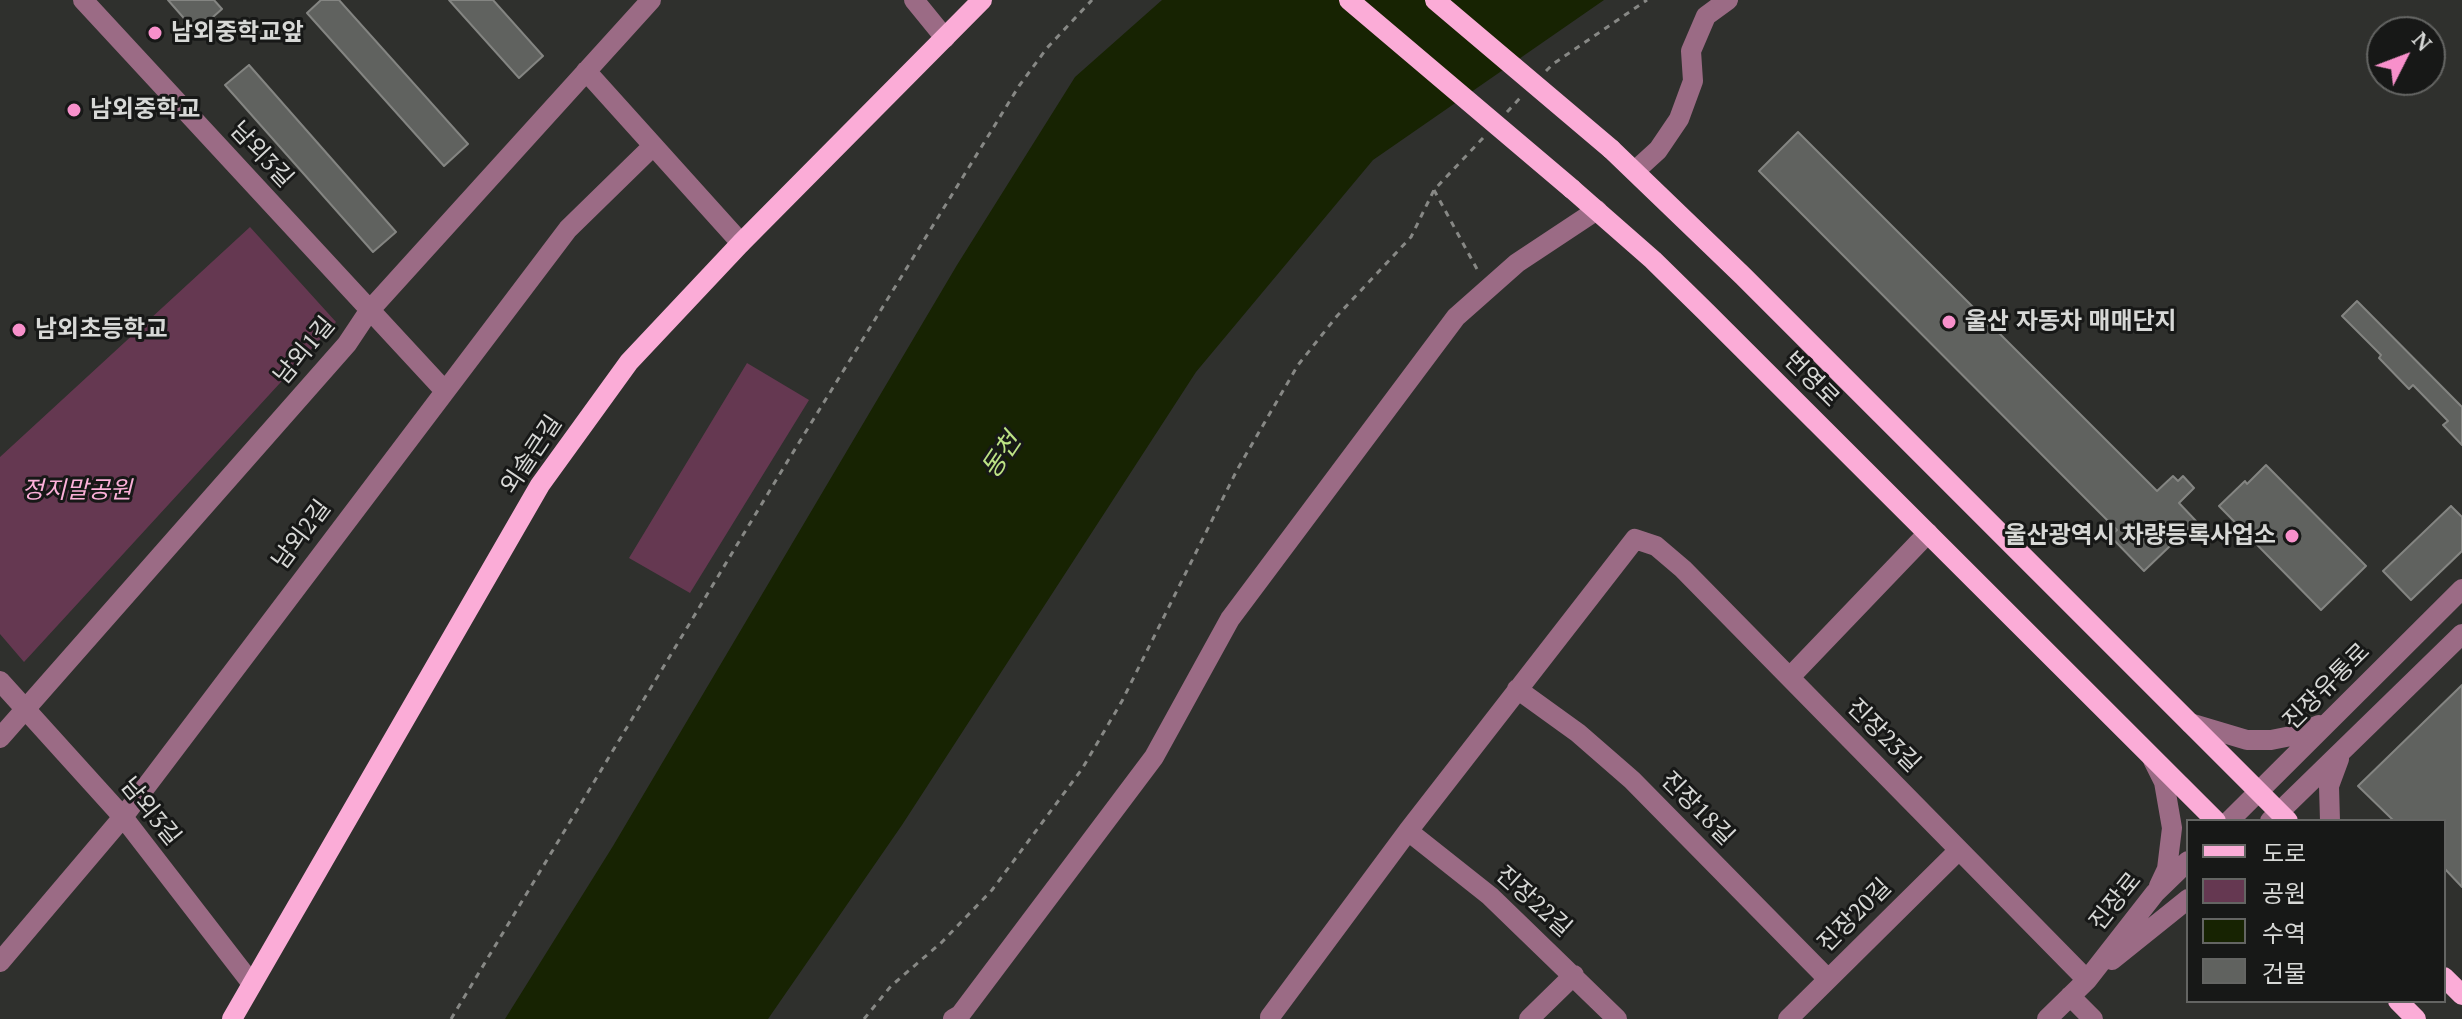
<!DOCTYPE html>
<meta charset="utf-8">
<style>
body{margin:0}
#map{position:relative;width:2462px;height:1019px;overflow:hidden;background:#2f302d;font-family:"PT Serif","Noto Sans KR",serif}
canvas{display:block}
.legend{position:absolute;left:2186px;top:819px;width:260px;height:184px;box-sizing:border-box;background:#171817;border:2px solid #646563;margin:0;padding:10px 14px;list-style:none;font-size:24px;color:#d7d8d6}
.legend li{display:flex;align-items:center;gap:16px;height:40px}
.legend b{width:40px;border:2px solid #646563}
.north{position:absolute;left:2366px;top:16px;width:80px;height:80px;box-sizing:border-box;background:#171817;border:2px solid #646563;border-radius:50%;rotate:48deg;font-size:22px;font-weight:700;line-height:32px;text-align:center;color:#d7d8d6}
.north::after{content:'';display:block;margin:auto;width:28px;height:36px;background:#f890cb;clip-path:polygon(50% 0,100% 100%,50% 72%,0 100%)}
</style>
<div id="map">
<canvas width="2462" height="1019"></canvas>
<ul class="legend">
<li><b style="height:10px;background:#fbacd7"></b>도로</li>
<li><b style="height:22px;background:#653851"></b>공원</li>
<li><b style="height:22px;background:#172302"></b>수역</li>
<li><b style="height:22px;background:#60625f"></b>건물</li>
</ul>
<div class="north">N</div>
</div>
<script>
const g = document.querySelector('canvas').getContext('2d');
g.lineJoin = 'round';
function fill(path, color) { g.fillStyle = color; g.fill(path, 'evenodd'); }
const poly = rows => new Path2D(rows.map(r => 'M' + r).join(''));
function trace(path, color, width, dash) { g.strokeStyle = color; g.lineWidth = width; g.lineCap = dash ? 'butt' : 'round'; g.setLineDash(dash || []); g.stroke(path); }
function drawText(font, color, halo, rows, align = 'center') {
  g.font = font + ' "PT Serif","Noto Sans KR",serif'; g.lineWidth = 6; g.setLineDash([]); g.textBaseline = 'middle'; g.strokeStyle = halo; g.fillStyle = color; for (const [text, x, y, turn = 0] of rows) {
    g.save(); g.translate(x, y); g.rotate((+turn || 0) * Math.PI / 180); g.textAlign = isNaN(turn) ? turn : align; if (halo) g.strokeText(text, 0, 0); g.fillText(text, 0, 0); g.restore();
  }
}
const green = poly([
 [250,227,336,322,24,662,0,634,0,457],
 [747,363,809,400,690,593,629,558]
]);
const water = poly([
 [1162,0,1604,0,1373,160,1196,372,902,825,768,1019,505,1019,613,846,957,265,1075,77]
]);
const building = poly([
 [168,0,214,0,222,9,196,32,168,0],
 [321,0,339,0,468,144,444,166,307,13,321,0],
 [449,0,493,0,543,56,519,78,449,0],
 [249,65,396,232,373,252,225,85,249,65],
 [1798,132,2157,491,2173,476,2178,481,2183,476,2194,488,2179,503,2196,521,2144,571,2110,536,2117,530,1759,171,1798,132],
 [2357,301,2462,407,2462,445,2443,425,2448,421,2413,385,2409,389,2379,358,2381,355,2342,316,2357,301],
 [2266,465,2366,566,2321,610,2219,506,2245,481,2247,484,2266,465],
 [2451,506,2462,517,2462,551,2411,600,2383,571,2451,506],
 [2462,685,2462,887,2444,868,2444,821,2394,821,2358,786,2462,685]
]);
const path = poly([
 [1546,71,1553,64,1647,0],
 [1507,112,1521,97],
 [1434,190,1478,271],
 [451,1019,784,467,1019,86,1047,48,1092,0],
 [864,1019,891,986,942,942,992,890,1082,769,1122,701,1237,470,1298,365,1337,316,1411,237,1434,190,1483,138]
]);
const minor = poly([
 [83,0,444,390],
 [914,0,945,38],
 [586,71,741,243],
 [1635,171,1658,150,1679,119,1693,81,1691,51,1706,16,1728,0],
 [1790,677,1928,533],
 [0,681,123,817,252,984],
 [1517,689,1578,733,1632,780,1828,979],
 [2190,723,2247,740,2271,740,2296,735,2319,725],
 [0,738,347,344,369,311,651,0],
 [2153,760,2164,782,2172,828,2167,869,2159,886],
 [2229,821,2462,589],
 [2270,821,2462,634],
 [2330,821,2329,786,2339,759],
 [1408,831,1490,896,1617,1019],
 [2112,960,2188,899],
 [0,962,123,817,568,229,653,146],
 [2070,996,2093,1019],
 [1270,1017,1408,831,1635,539,1656,546,1683,569,2087,980],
 [953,1019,960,1015,1154,757,1230,619,1456,317,1517,263,1597,210],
 [1529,1019,1574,975],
 [1788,1019,1959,850],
 [2047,1019,2087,980,2155,893,2188,861]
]);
const major = poly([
 [1611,149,1743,276,2288,821],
 [1572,189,1653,260,1706,312,2216,821],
 [2444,977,2462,995],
 [2398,1001,2416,1019],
 [232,1019,540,485,629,362,741,243,982,0]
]);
const majorBridge = poly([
 [1349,0,1572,189],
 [1435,0,1611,149]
]);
const markers = [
 [155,33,8,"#f890cb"],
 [74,110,8,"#f890cb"],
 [1949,322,8,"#f890cb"],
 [19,330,8,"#f890cb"],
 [2292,536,8,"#f890cb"]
];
const poiNames = [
 ["남외중학교앞",171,33],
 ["남외중학교",90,110],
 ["울산 자동차 매매단지",1965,322],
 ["남외초등학교",35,330],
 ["울산광역시 차량등록사업소",2276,536,"right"]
];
const streetNames = [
 ["남외3길",261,155,47],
 ["남외1길",305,351,-50],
 ["번영로",1811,380,45],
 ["외솔큰길",532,455,-56],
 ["남외2길",302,535,-53],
 ["진장유통로",2327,687,-45],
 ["진장23길",1883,736,45],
 ["진장18길",1697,809,45],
 ["남외3길",150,812,51],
 ["진장22길",1533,902,42],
 ["진장로",2116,902,-51],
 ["진장20길",1855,916,-45]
];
const parkNames = [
 ["정지말공원",77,491]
];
const waterNames = [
 ["동천",1002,456,-56]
];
fill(green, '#653851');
fill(water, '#172302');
fill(building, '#60625f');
trace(building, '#848582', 2);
trace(path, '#878885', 3, [6, 6]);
trace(minor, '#9b6b85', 20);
trace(major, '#fbacd7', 20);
trace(majorBridge, '#fbacd7', 20);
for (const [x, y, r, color] of markers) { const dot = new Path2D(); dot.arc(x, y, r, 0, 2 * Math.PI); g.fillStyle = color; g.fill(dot); trace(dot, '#171817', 3); }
drawText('bold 24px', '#d7d8d6', '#171817', poiNames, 'left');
drawText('24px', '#d7d8d6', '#171817', streetNames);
drawText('italic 24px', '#fcb0d9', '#171817', parkNames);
drawText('italic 26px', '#bde385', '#171817', waterNames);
</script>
